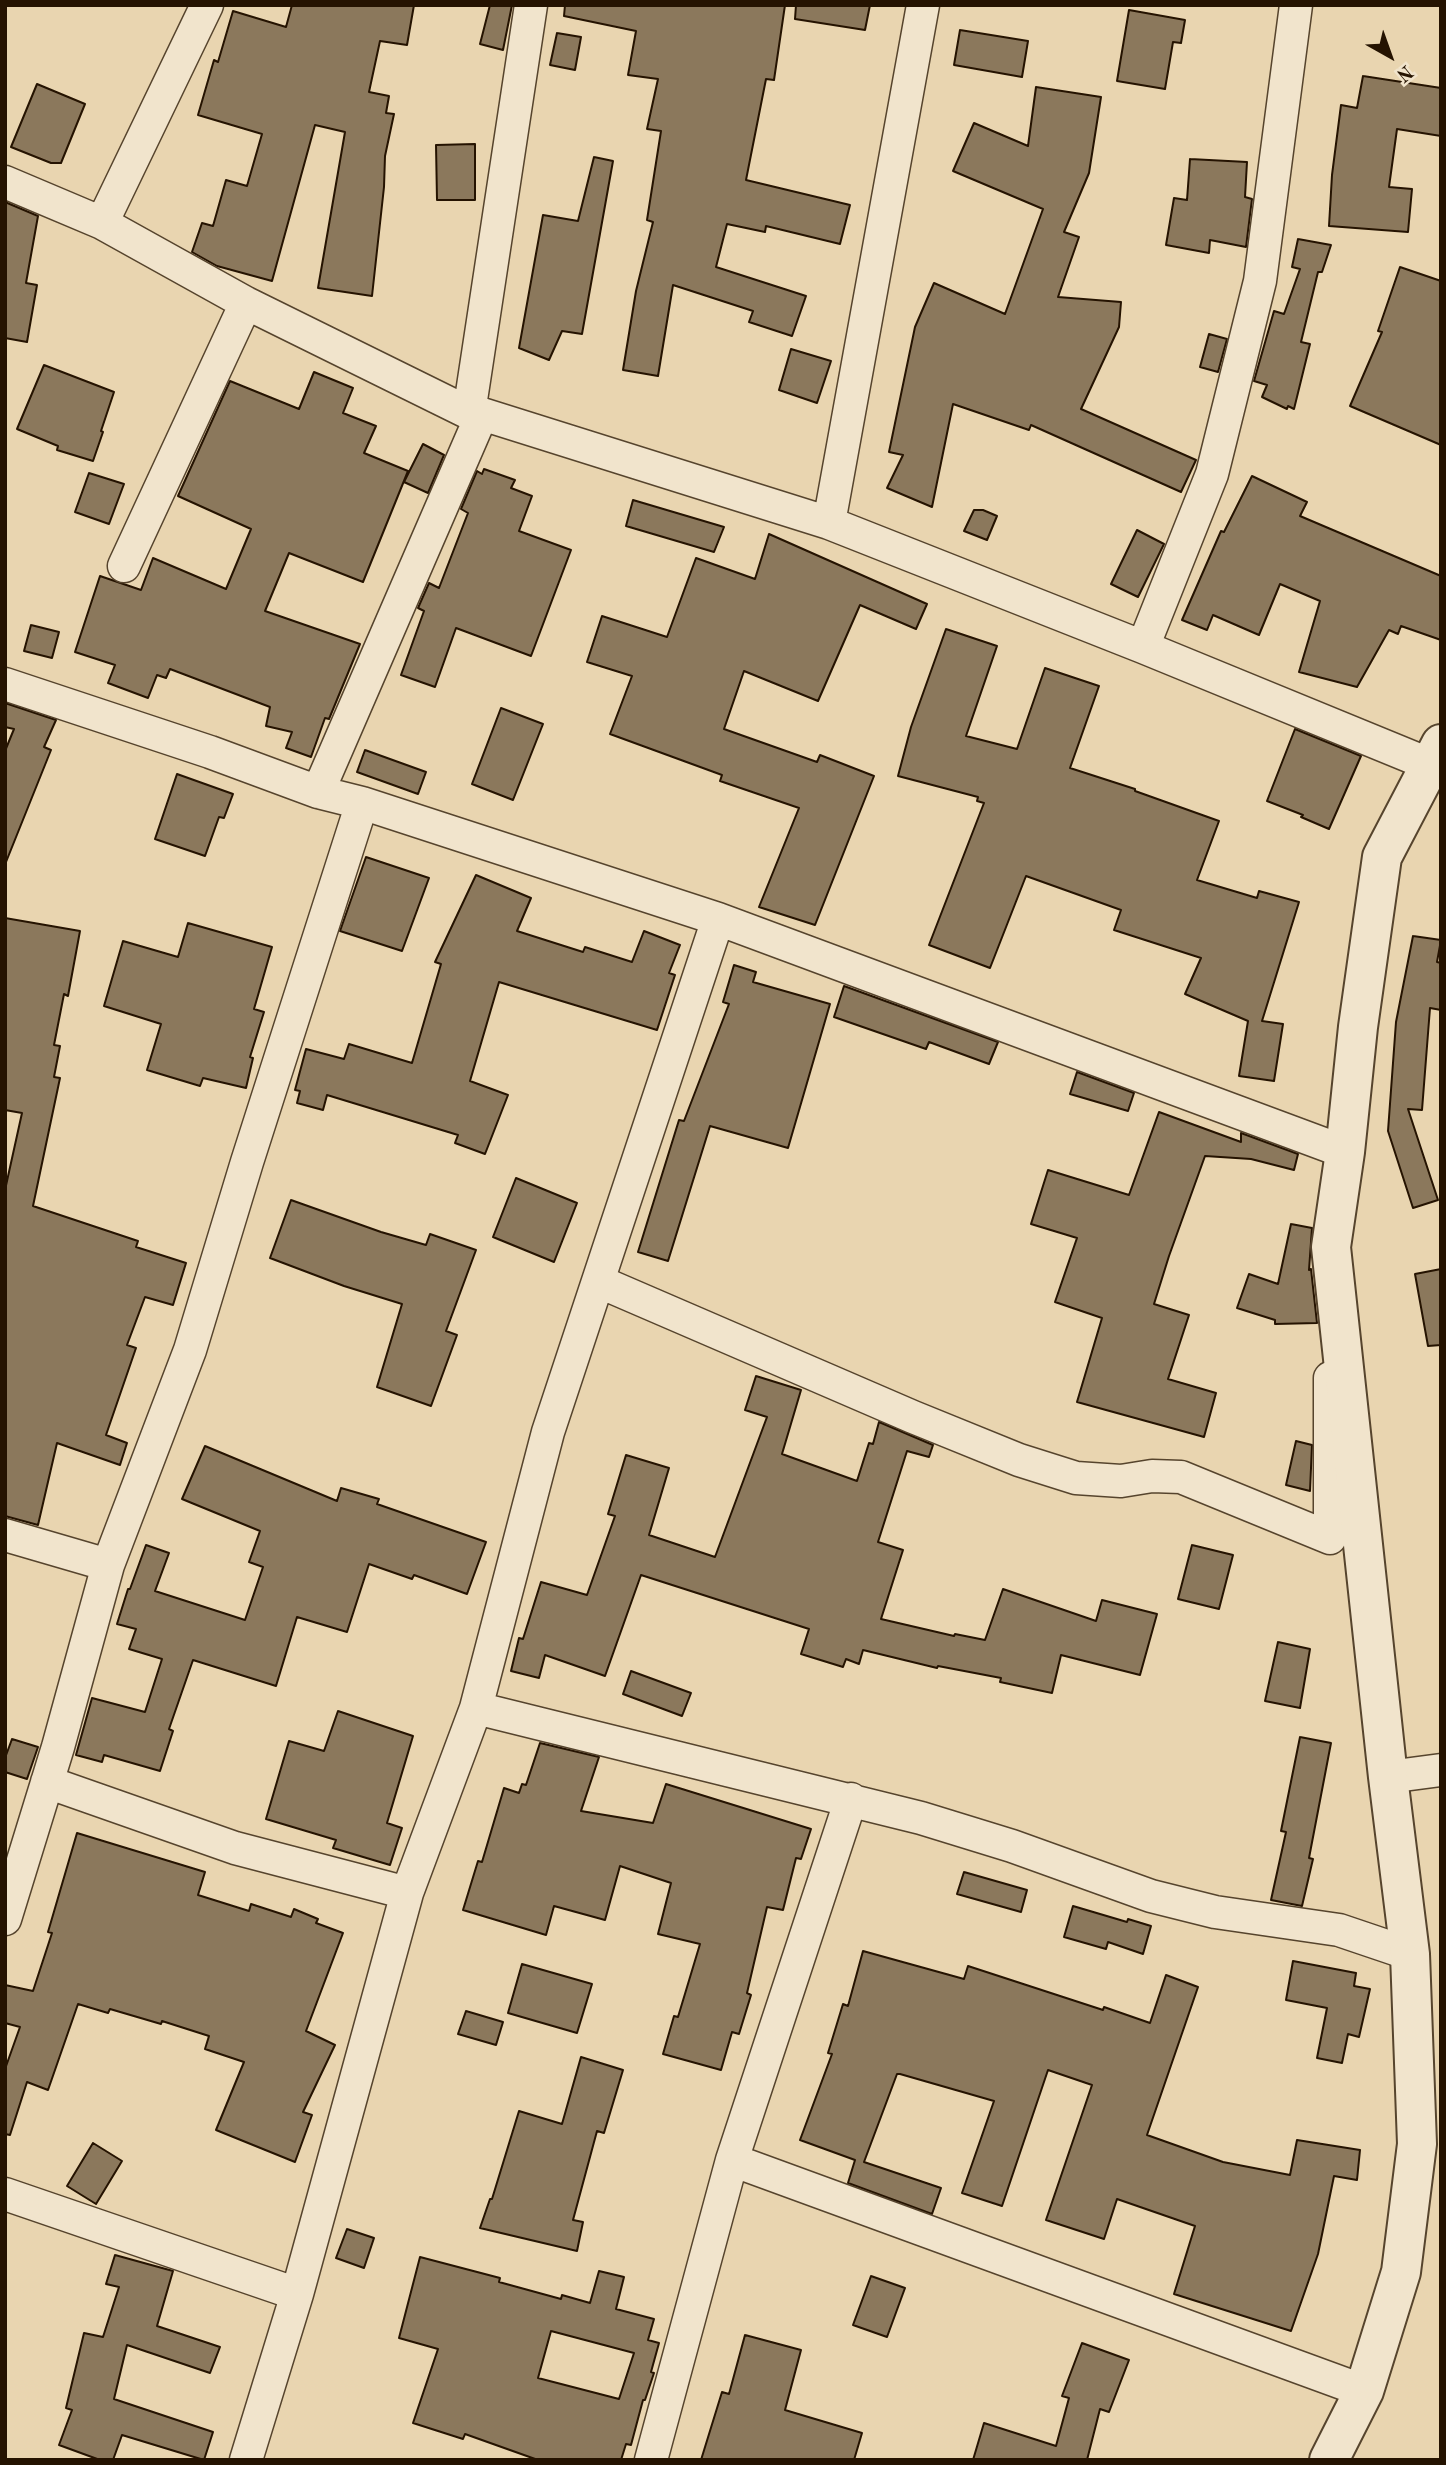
<!DOCTYPE html>
<style>
body{margin:0}
#map{position:relative;width:1446px;height:2465px;overflow:hidden;background:#e9d5b0;font-family:"Old Standard TT",serif}
canvas{display:block}
.frame{position:absolute;inset:0;border:7px solid #251301;pointer-events:none}
.north{position:absolute;left:1355px;top:21px;width:70px;height:70px;-webkit-text-stroke:5px #f1e4cc;paint-order:stroke;rotate:140deg;font-size:19px;font-weight:700;line-height:28px;text-align:center;color:#251301}
.north::after{content:'';display:block;margin:auto;width:24px;height:32px;background:#251301;clip-path:polygon(50% 0,100% 100%,50% 72%,0 100%)}
</style>
<div id="map">
<canvas width="1446" height="2465"></canvas>
<div class="frame"></div>
<div class="north">N</div>
</div>
<script>
const g = document.querySelector('canvas').getContext('2d');
g.lineJoin = 'round';
function fill(path, color) { g.fillStyle = color; g.fill(path, 'evenodd'); }
const poly = rows => new Path2D(rows.map(r => 'M' + r).join(''));
function trace(path, color, width, dash) { g.strokeStyle = color; g.lineWidth = width; g.lineCap = dash ? 'butt' : 'round'; g.setLineDash(dash || []); g.stroke(path); }
const building = poly([
 [292,5,414,5,407,45,380,41,369,92,389,96,386,113,394,114,385,156,384,187,372,296,318,288,345,132,315,125,272,281,217,266,192,252,202,223,213,226,226,180,247,186,262,134,198,115,214,60,218,62,233,11,286,27,292,5],
 [490,5,512,5,503,50,480,44,490,5],
 [565,5,785,5,774,80,766,79,746,180,850,205,840,244,766,226,765,232,727,224,716,267,806,296,792,336,749,322,753,311,673,285,658,376,623,370,636,291,653,222,647,220,661,131,647,129,658,79,628,75,636,31,564,16,565,5],
 [796,5,870,5,865,30,795,19,796,5],
 [1129,10,1185,20,1181,43,1173,42,1165,89,1117,81,1129,10],
 [960,30,1028,41,1022,77,954,65,960,30],
 [557,33,581,37,575,70,550,65,557,33],
 [1363,76,1441,88,1441,136,1397,129,1389,187,1412,189,1408,232,1329,226,1332,175,1341,105,1357,108,1363,76],
 [37,84,85,104,61,163,51,163,11,147,37,84],
 [1036,87,1101,97,1089,173,1064,232,1079,237,1058,297,1121,302,1119,327,1081,409,1196,460,1181,492,1031,425,1029,430,953,404,932,507,887,488,903,455,889,452,915,327,934,283,1005,314,1043,209,953,171,974,123,1028,146,1036,87],
 [475,144,475,200,437,200,436,145,475,144],
 [594,157,613,161,582,334,562,331,549,360,519,348,543,215,578,221,594,157],
 [1190,159,1247,162,1245,197,1252,199,1246,247,1210,240,1209,253,1166,245,1174,198,1187,200,1190,159],
 [5,202,38,216,26,283,37,285,27,342,5,338,5,202],
 [1298,239,1331,245,1322,272,1318,272,1301,342,1310,344,1294,409,1288,406,1287,409,1262,397,1267,385,1254,381,1274,311,1284,314,1300,269,1292,267,1298,239],
 [1400,267,1441,281,1441,445,1350,406,1382,332,1378,331,1400,267],
 [1209,334,1227,339,1218,372,1200,367,1209,334],
 [791,349,831,361,817,403,779,390,791,349],
 [44,365,114,392,101,431,103,432,93,461,57,450,58,446,17,429,44,365],
 [314,372,353,388,343,413,376,426,364,453,408,471,363,582,289,553,265,611,360,644,329,719,325,718,311,757,286,748,292,732,266,726,270,707,170,669,166,678,157,675,148,698,108,683,115,665,75,652,100,576,141,590,153,558,226,589,251,529,178,496,230,381,299,409,314,372],
 [423,444,444,455,428,493,404,482,423,444],
 [484,469,515,480,511,488,532,496,519,531,571,550,531,656,456,628,435,687,401,675,424,611,418,608,429,583,439,588,468,513,461,509,477,471,482,474,484,469],
 [89,473,124,484,109,524,75,512,89,473],
 [1252,476,1307,502,1300,516,1441,576,1441,640,1401,626,1398,634,1389,630,1357,687,1299,672,1320,601,1280,584,1259,635,1213,615,1207,630,1182,620,1221,531,1224,532,1252,476],
 [633,500,724,527,714,552,626,526,633,500],
 [974,510,983,510,997,516,987,540,964,531,974,510],
 [1137,530,1164,544,1138,597,1111,584,1137,530],
 [769,534,927,604,916,629,860,605,818,701,744,671,724,729,817,762,820,755,874,776,815,925,759,907,799,808,720,781,722,775,610,734,632,676,587,662,602,616,667,637,696,558,755,579,769,534],
 [31,625,59,632,52,658,24,651,31,625],
 [946,629,997,646,966,736,1017,749,1045,668,1099,686,1070,768,1135,789,1135,791,1219,821,1197,880,1257,898,1259,891,1299,902,1262,1021,1283,1024,1274,1081,1239,1076,1248,1021,1185,994,1201,958,1114,930,1121,910,1026,876,990,968,929,945,984,803,977,801,978,797,898,776,911,727,946,629],
 [5,703,56,720,44,747,51,750,6,862,5,751,14,729,5,727,5,703],
 [501,708,543,724,513,800,472,784,501,708],
 [1295,729,1361,756,1329,829,1301,817,1303,815,1267,801,1295,729],
 [365,750,426,772,418,794,357,772,365,750],
 [177,774,233,794,224,818,219,817,205,856,155,839,177,774],
 [366,857,429,878,402,951,340,931,366,857],
 [476,875,531,898,517,931,583,952,585,947,632,962,644,931,680,945,669,973,675,975,657,1030,499,982,470,1081,508,1095,485,1154,455,1143,458,1135,327,1095,323,1110,297,1103,300,1091,295,1090,306,1049,344,1059,349,1044,412,1063,441,964,435,962,476,875],
 [5,918,80,931,68,996,64,994,54,1045,60,1046,54,1077,60,1078,33,1206,138,1241,136,1247,186,1263,173,1305,145,1297,127,1345,136,1348,106,1435,127,1443,120,1465,57,1443,38,1525,5,1516,5,1190,22,1113,5,1110,5,918],
 [188,923,272,947,254,1009,264,1012,250,1057,253,1058,246,1088,203,1078,200,1086,147,1070,161,1024,104,1006,123,941,178,957,188,923],
 [1413,936,1441,940,1437,962,1441,963,1441,1010,1430,1008,1422,1110,1408,1109,1438,1200,1413,1208,1388,1131,1396,1022,1413,936],
 [734,965,756,972,753,982,830,1004,788,1148,710,1126,668,1261,638,1252,679,1120,684,1121,729,1004,723,1002,734,965],
 [844,986,998,1042,989,1064,929,1042,926,1049,834,1017,844,986],
 [1077,1072,1134,1093,1128,1111,1070,1094,1077,1072],
 [1159,1112,1241,1142,1241,1133,1298,1154,1294,1170,1251,1159,1205,1156,1169,1256,1154,1304,1189,1315,1168,1379,1216,1393,1204,1437,1077,1402,1102,1318,1055,1302,1077,1238,1031,1224,1048,1170,1129,1195,1159,1112],
 [516,1178,577,1203,554,1262,493,1237,516,1178],
 [291,1200,381,1232,426,1245,430,1234,476,1250,446,1331,457,1335,431,1406,377,1387,402,1304,344,1286,270,1258,291,1200],
 [1291,1224,1312,1228,1309,1270,1311,1269,1317,1323,1275,1324,1275,1320,1237,1308,1249,1274,1278,1284,1291,1224],
 [1441,1269,1441,1345,1428,1346,1415,1274,1441,1269],
 [756,1376,801,1390,782,1454,857,1481,869,1443,873,1444,879,1422,933,1445,929,1457,907,1451,878,1542,903,1550,881,1619,954,1636,955,1634,985,1640,1003,1589,1096,1621,1102,1600,1157,1614,1140,1675,1061,1655,1052,1693,1000,1682,1001,1678,938,1666,937,1668,863,1650,859,1664,846,1659,843,1667,801,1654,809,1629,641,1575,605,1676,545,1655,539,1678,511,1671,519,1638,523,1639,541,1582,587,1595,615,1516,608,1514,626,1455,669,1468,649,1535,715,1557,767,1417,745,1410,756,1376],
 [1296,1441,1312,1445,1310,1491,1286,1485,1296,1441],
 [205,1446,337,1501,341,1488,379,1499,377,1504,486,1542,467,1594,414,1575,412,1579,369,1564,347,1632,297,1617,276,1686,193,1660,169,1729,173,1731,160,1771,104,1755,102,1762,76,1755,92,1698,145,1712,162,1659,129,1649,136,1629,117,1624,128,1589,130,1589,146,1545,169,1553,155,1591,245,1620,263,1567,249,1562,260,1531,182,1499,205,1446],
 [1192,1545,1233,1555,1219,1609,1178,1599,1192,1545],
 [1278,1642,1310,1649,1300,1708,1265,1701,1278,1642],
 [631,1671,691,1693,682,1716,623,1694,631,1671],
 [338,1711,413,1736,387,1823,402,1828,390,1865,333,1848,336,1840,266,1819,289,1741,324,1751,338,1711],
 [1300,1737,1331,1743,1309,1858,1313,1859,1302,1906,1271,1900,1286,1832,1281,1831,1300,1737],
 [12,1739,38,1747,27,1779,5,1772,5,1758,12,1739],
 [540,1743,599,1757,581,1811,653,1823,666,1784,811,1829,801,1859,796,1858,783,1910,767,1907,747,1993,751,1995,739,2034,732,2032,721,2070,663,2054,674,2016,678,2017,700,1944,658,1934,671,1883,620,1866,605,1920,554,1906,546,1935,463,1910,478,1861,482,1862,504,1788,519,1793,522,1784,526,1785,540,1743],
 [77,1833,205,1872,198,1895,249,1911,251,1904,291,1917,294,1909,318,1919,316,1923,343,1933,306,2031,335,2045,303,2112,312,2115,295,2162,216,2130,244,2062,205,2049,209,2036,162,2021,161,2024,110,2009,108,2013,78,2004,48,2090,27,2082,10,2135,5,2134,5,2069,20,2027,5,2023,5,1985,33,1991,52,1933,48,1932,77,1833],
 [964,1872,1027,1890,1021,1912,957,1894,964,1872],
 [1073,1906,1127,1922,1128,1919,1151,1926,1143,1954,1108,1942,1106,1949,1064,1937,1073,1906],
 [863,1951,964,1979,968,1966,1103,2010,1104,2007,1150,2023,1166,1975,1198,1987,1147,2135,1223,2162,1290,2175,1297,2140,1360,2150,1357,2180,1334,2176,1318,2254,1291,2331,1174,2294,1195,2226,1117,2199,1104,2239,1046,2220,1092,2085,1048,2070,1002,2206,962,2193,994,2101,900,2074,897,2074,864,2162,941,2188,932,2214,848,2183,855,2160,800,2140,832,2054,828,2053,843,2004,848,2006,863,1951],
 [1293,1961,1356,1973,1354,1986,1370,1989,1359,2037,1348,2034,1342,2063,1317,2058,1327,2008,1286,2000,1293,1961],
 [522,1964,592,1984,577,2033,508,2013,522,1964],
 [466,2011,503,2022,496,2045,458,2034,466,2011],
 [581,2057,623,2070,604,2133,597,2131,573,2220,583,2222,577,2251,480,2228,490,2199,492,2199,519,2111,562,2124,581,2057],
 [93,2143,122,2161,96,2204,67,2186,93,2143],
 [347,2229,374,2238,364,2268,336,2258,347,2229],
 [115,2255,173,2271,157,2326,220,2347,210,2373,127,2345,114,2399,213,2432,204,2460,122,2435,113,2460,100,2460,59,2445,72,2410,66,2408,84,2333,103,2337,119,2287,106,2284,115,2255],
 [420,2257,500,2278,499,2282,561,2299,562,2295,590,2303,599,2271,624,2277,616,2309,654,2319,648,2340,659,2343,651,2372,654,2373,645,2400,643,2400,631,2445,626,2444,621,2460,538,2460,465,2434,463,2439,413,2423,438,2349,399,2338,420,2257],
 [551,2331,634,2353,619,2399,538,2378,551,2331],
 [871,2276,905,2288,887,2337,853,2325,871,2276],
 [745,2335,801,2350,785,2410,862,2433,854,2460,701,2460,722,2392,729,2394,745,2335],
 [1082,2343,1129,2360,1109,2412,1100,2409,1087,2460,973,2460,984,2423,1056,2446,1069,2398,1062,2396,1082,2343]
]);
const minor = poly([
 [5,182,102,223,246,303,469,413,482,414,829,523,1143,647,1431,765],
 [102,223,207,5],
 [469,413,531,5],
 [829,523,923,5],
 [124,566,246,303],
 [1143,647,1212,474,1260,281,1296,5],
 [5,684,210,752,318,792,362,803,718,919,1345,1152],
 [318,792,482,414],
 [600,1282,913,1417,1019,1460,1076,1478,1121,1481,1152,1476,1181,1477,1330,1538,1330,1378],
 [5,1535,108,1565],
 [476,1708,921,1818,1012,1846,1151,1896,1215,1912,1339,1930,1410,1954],
 [1388,1777,1441,1770],
 [47,1782,235,1848,407,1893],
 [5,1919,58,1747,108,1565,190,1350,247,1162,362,803],
 [732,2160,1364,2391],
 [5,2194,297,2294],
 [246,2460,297,2294,407,1893,476,1708,548,1432,718,919],
 [651,2460,732,2160,851,1799]
]);
const tertiary = poly([
 [1329,2460,1364,2391,1401,2272,1417,2144,1410,1954,1388,1777,1331,1247,1345,1152,1358,1027,1382,857,1441,744]
]);
fill(building, '#8b785c');
trace(building, '#251301', 2);
trace(minor, '#56442d', 35);
trace(tertiary, '#56442d', 42);
trace(minor, '#f1e4cc', 32);
trace(tertiary, '#f1e4cc', 38);
</script>
